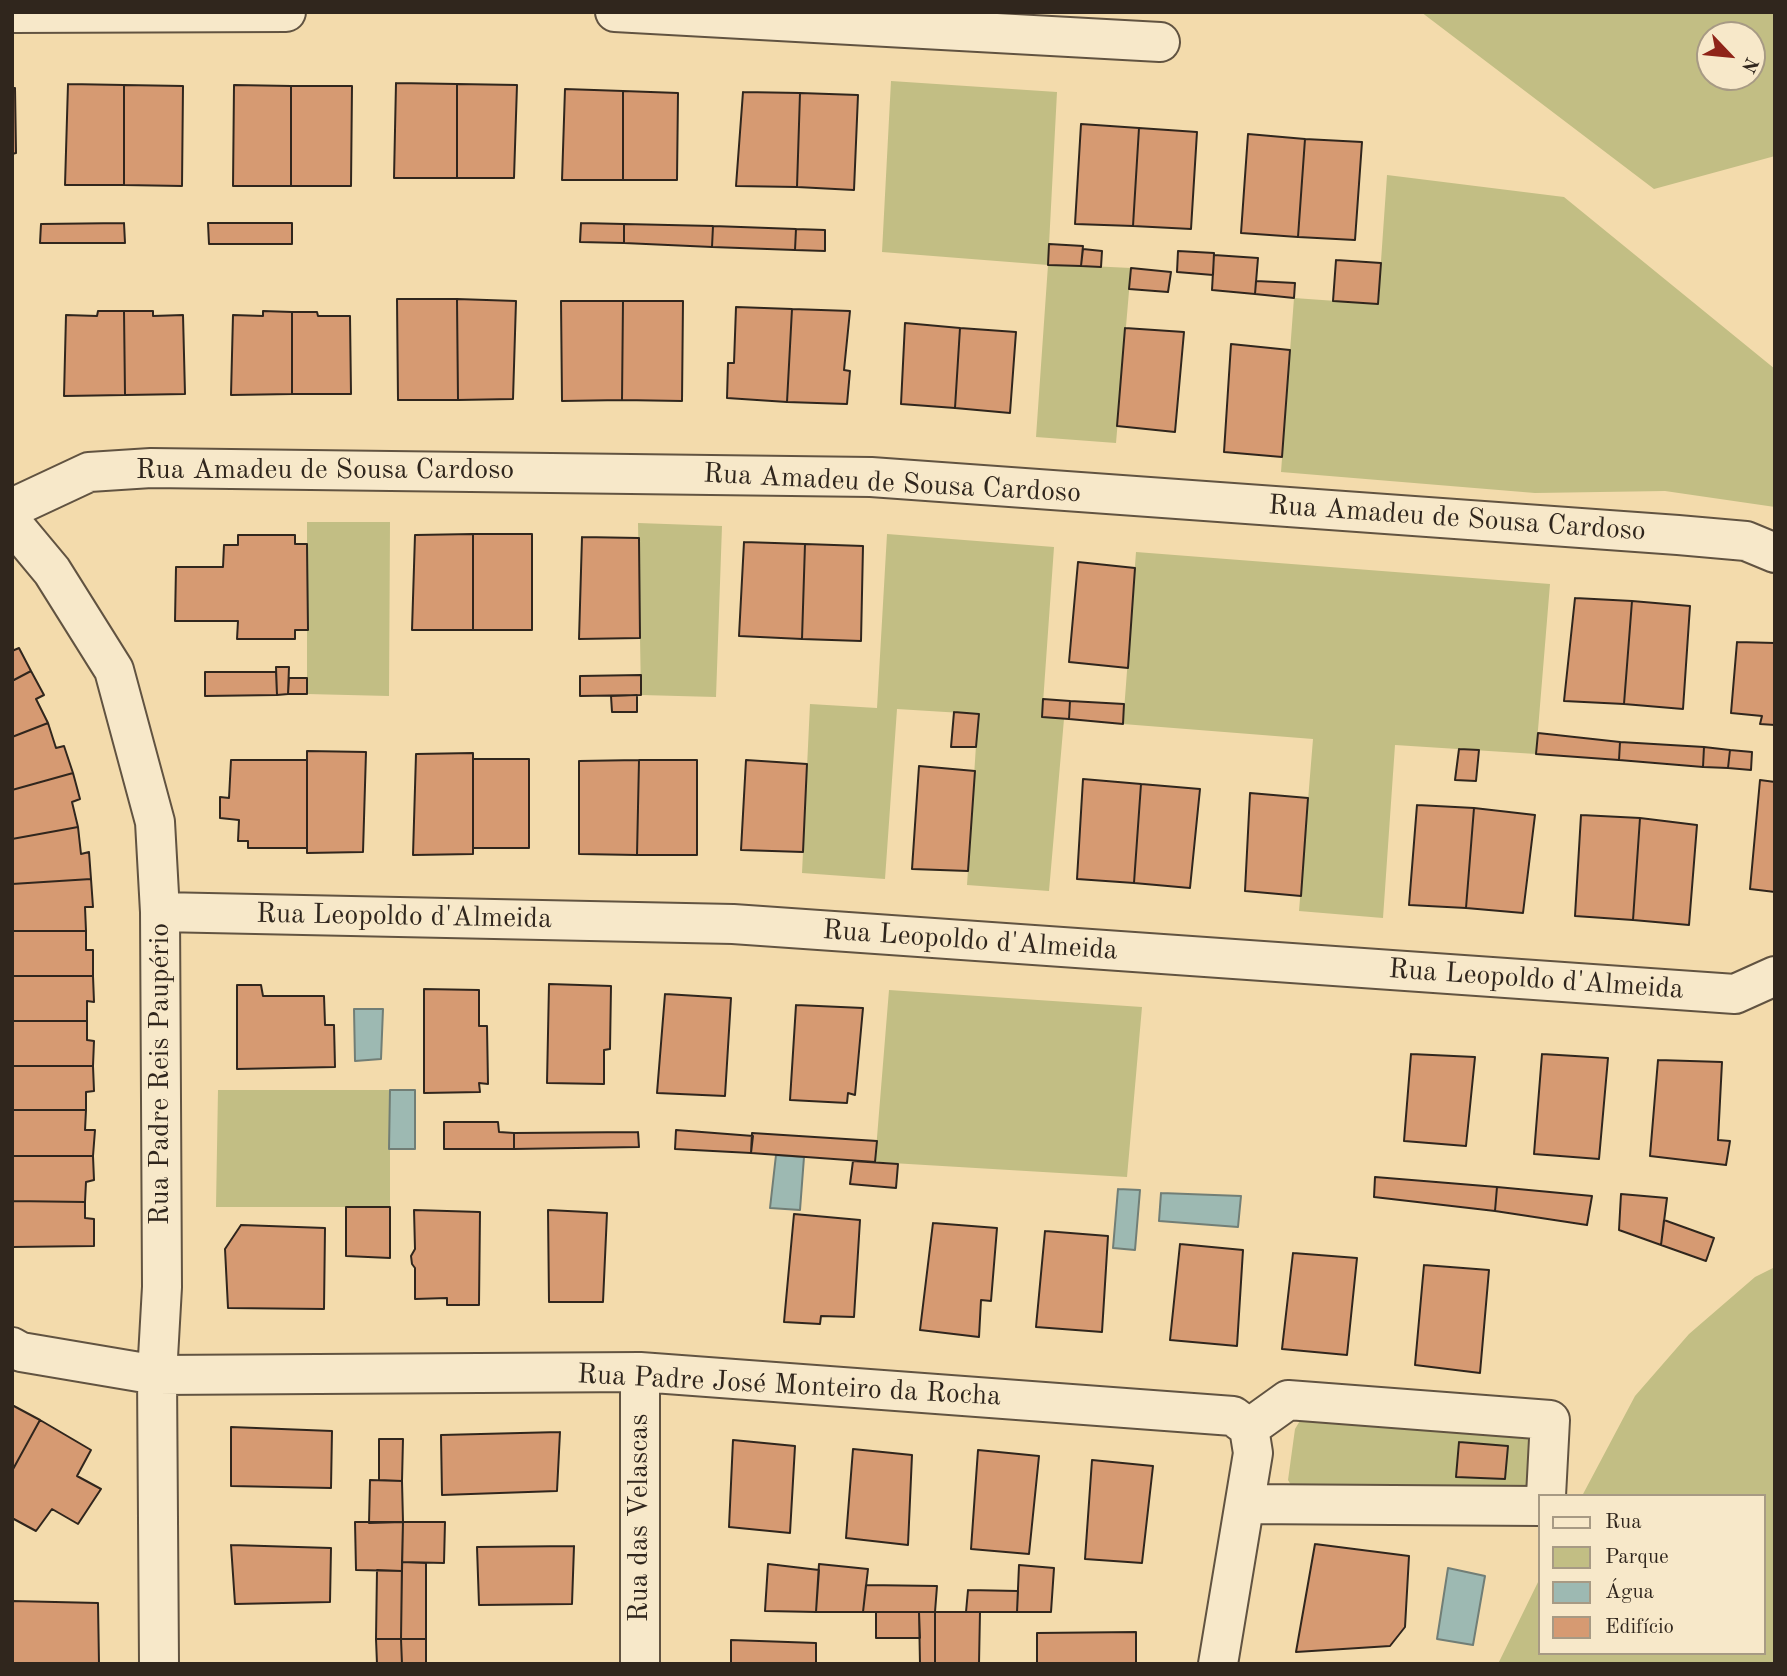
<!DOCTYPE html>
<meta charset="utf-8">
<style>
body{margin:0}
#map{position:relative;width:1787px;height:1676px;overflow:hidden;background:#f3dbac;font-family:"Old Standard TT",serif}
canvas{display:block}
.frame{position:absolute;inset:0;border:14px solid #30261d;pointer-events:none}
.legend{position:absolute;left:1538px;top:1494px;width:228px;height:161px;box-sizing:border-box;background:#f7e8c9;border:2px solid #a79a84;margin:0;padding:9px 12px;list-style:none;font-size:21px;color:#30261d}
.legend li{display:flex;align-items:center;gap:14px;height:35px}
.legend b{width:35px;border:2px solid #a79a84}
.north{position:absolute;left:1696px;top:21px;width:70px;height:70px;box-sizing:border-box;background:#f7e8c9;border:2px solid #a79a84;border-radius:50%;rotate:116deg;font-size:19px;font-weight:700;line-height:28px;text-align:center;color:#30261d}
.north::after{content:'';display:block;margin:auto;width:24px;height:32px;background:#8f2418;clip-path:polygon(50% 0,100% 100%,50% 72%,0 100%)}
</style>
<div id="map">
<canvas width="1787" height="1676"></canvas>
<div class="frame"></div>
<ul class="legend">
<li><b style="height:9px;background:#f7e8c9"></b>Rua</li>
<li><b style="height:19px;background:#c2be84"></b>Parque</li>
<li><b style="height:19px;background:#9db9b2"></b>Água</li>
<li><b style="height:19px;background:#d69a72"></b>Edifício</li>
</ul>
<div class="north">N</div>
</div>
<script>
const g = document.querySelector('canvas').getContext('2d');
g.lineJoin = 'round';
function fill(path, color) { g.fillStyle = color; g.fill(path, 'evenodd'); }
const poly = rows => new Path2D(rows.map(r => 'M' + r).join(''));
function trace(path, color, width, dash) { g.strokeStyle = color; g.lineWidth = width; g.lineCap = dash ? 'butt' : 'round'; g.setLineDash(dash || []); g.stroke(path); }
function drawText(font, color, halo, rows, align = 'center') {
  g.font = font + ' "Old Standard TT",serif'; g.lineWidth = 6; g.setLineDash([]); g.textBaseline = 'middle'; g.strokeStyle = halo; g.fillStyle = color; for (const [text, x, y, turn = 0] of rows) {
    g.save(); g.translate(x, y); g.rotate((+turn || 0) * Math.PI / 180); g.textAlign = isNaN(turn) ? turn : align; if (halo) g.strokeText(text, 0, 0); g.fillText(text, 0, 0); g.restore();
  }
}
const green = poly([
 [1421,12,1775,12,1775,156,1654,189],
 [1710,35,1752,35,1752,77,1710,77],
 [891,81,1057,92,1048,264,1131,268,1116,443,1036,437,1048,265,882,252],
 [1387,175,1564,197,1775,369,1775,507,1665,491,1535,493,1281,472,1294,298,1378,304],
 [307,522,390,522,389,696,307,694],
 [638,523,722,526,716,697,641,695],
 [887,534,1054,547,1042,717,1064,719,1049,891,967,885,978,714,897,709,885,879,802,873,810,704,877,708],
 [1136,552,1550,584,1536,754,1395,745,1383,918,1299,911,1313,739,1123,724],
 [889,990,1142,1007,1127,1177,875,1162],
 [218,1090,390,1090,390,1207,216,1207],
 [1775,1267,1775,1664,1498,1664,1540,1578,1540,1653,1764,1653,1764,1496,1582,1496,1635,1396,1689,1334,1755,1277],
 [1301,1419,1538,1428,1536,1499,1292,1487,1288,1480,1295,1429]
]);
const water = poly([
 [354,1009,383,1009,381,1059,355,1061,354,1009],
 [390,1090,415,1090,415,1149,389,1149,390,1090],
 [776,1155,804,1157,800,1210,770,1208,776,1155],
 [1118,1189,1140,1190,1135,1250,1113,1248,1118,1189],
 [1161,1193,1241,1196,1238,1227,1159,1221,1161,1193],
 [1448,1568,1485,1576,1473,1645,1437,1639,1448,1568]
]);
const building = poly([
 [396,83,457,84,457,178,394,178,396,83],
 [68,84,124,85,124,185,65,185,68,84],
 [457,84,517,85,514,178,457,178,457,84],
 [124,85,183,86,182,186,124,185,124,85],
 [234,85,291,86,291,186,233,186,234,85],
 [291,86,352,86,351,186,291,186,291,86],
 [12,88,15,88,16,153,12,154,12,88],
 [565,89,623,91,623,180,562,180,565,89],
 [623,91,678,93,677,180,623,180,623,91],
 [743,92,800,93,797,187,736,186,743,92],
 [800,93,858,95,854,190,797,187,800,93],
 [1081,124,1139,128,1133,226,1075,224,1081,124],
 [1139,128,1197,132,1191,229,1133,226,1139,128],
 [1248,134,1305,139,1298,237,1241,233,1248,134],
 [1305,139,1362,142,1355,240,1298,237,1305,139],
 [124,223,125,243,40,243,41,224,124,223],
 [208,223,292,223,292,244,209,244,208,223],
 [581,223,624,224,624,243,580,242,581,223],
 [624,224,713,226,712,247,624,243,624,224],
 [713,226,796,229,795,250,712,247,713,226],
 [796,229,825,230,825,251,795,250,796,229],
 [1049,244,1083,246,1081,266,1048,265,1049,244],
 [1083,249,1102,251,1101,267,1081,266,1083,249],
 [1178,251,1214,253,1213,275,1177,272,1178,251],
 [1214,255,1258,258,1255,294,1212,290,1214,255],
 [1336,260,1381,263,1378,304,1333,301,1336,260],
 [1131,268,1171,272,1168,292,1129,289,1131,268],
 [1256,281,1295,283,1294,298,1255,294,1256,281],
 [397,299,457,299,458,400,398,400,397,299],
 [457,299,516,301,513,399,458,400,457,299],
 [561,301,623,301,622,400,562,401,561,301],
 [623,301,683,301,682,401,622,400,623,301],
 [736,307,792,309,787,402,727,398,728,363,734,363,736,307],
 [792,309,850,311,844,370,850,371,847,404,787,402,792,309],
 [98,311,124,311,125,395,64,396,66,315,97,316,98,311],
 [124,311,153,311,153,316,183,315,185,394,125,395,124,311],
 [263,311,292,312,292,394,231,395,233,315,263,316,263,311],
 [292,312,317,312,318,316,350,316,351,394,292,394,292,312],
 [905,323,960,328,955,408,901,404,905,323],
 [960,328,1016,332,1010,413,955,408,960,328],
 [1125,328,1184,332,1175,432,1117,426,1125,328],
 [1231,344,1290,350,1282,457,1224,452,1231,344],
 [473,534,532,534,532,630,473,630,473,534],
 [473,534,473,630,412,630,415,535,473,534],
 [238,535,295,535,295,544,307,544,308,630,295,630,295,639,237,639,238,621,175,621,176,567,223,567,224,545,238,545,238,535],
 [582,537,639,538,640,638,579,639,582,537],
 [744,542,805,544,802,639,739,636,744,542],
 [805,544,863,546,861,641,802,639,805,544],
 [1078,562,1135,568,1128,668,1069,662,1078,562],
 [1575,598,1632,601,1624,704,1564,701,1575,598],
 [1632,601,1690,606,1683,709,1624,704,1632,601],
 [1737,642,1775,643,1775,725,1760,724,1762,716,1731,713,1737,642],
 [19,648,31,671,12,681,12,651,19,648],
 [276,667,289,667,288,694,277,695,276,667],
 [31,671,44,695,36,699,48,723,12,737,12,681,31,671],
 [205,672,276,672,277,695,205,696,205,672],
 [641,675,641,695,580,696,580,676,641,675],
 [289,678,307,678,307,694,288,694,289,678],
 [637,695,637,712,612,712,611,696,637,695],
 [1043,699,1070,701,1069,719,1042,717,1043,699],
 [1070,701,1124,704,1123,724,1069,719,1070,701],
 [954,712,979,714,976,747,951,747,954,712],
 [48,723,56,748,64,746,73,773,12,790,12,737,48,723],
 [1538,733,1620,742,1619,760,1536,754,1538,733],
 [1620,742,1704,747,1703,767,1619,760,1620,742],
 [1704,747,1730,750,1728,768,1703,767,1704,747],
 [1459,749,1479,750,1476,781,1455,780,1459,749],
 [1730,750,1752,752,1751,770,1728,768,1730,750],
 [307,751,366,752,363,852,307,853,307,751],
 [473,753,473,854,413,855,416,754,473,753],
 [473,759,529,759,529,848,473,848,473,759],
 [231,760,307,760,307,848,248,848,248,841,238,841,239,820,220,818,220,797,229,798,231,760],
 [639,760,637,855,579,854,579,761,639,760],
 [639,760,697,760,697,855,637,855,639,760],
 [746,760,807,764,803,852,741,850,746,760],
 [919,766,975,771,968,871,912,869,919,766],
 [73,773,80,799,72,802,78,827,12,839,12,790,73,773],
 [1083,779,1141,784,1134,883,1077,879,1083,779],
 [1760,780,1775,782,1775,892,1750,889,1760,780],
 [1141,784,1200,789,1190,888,1134,883,1141,784],
 [1250,793,1308,798,1301,896,1245,891,1250,793],
 [1417,805,1474,808,1466,908,1409,905,1417,805],
 [1474,808,1535,815,1523,913,1466,908,1474,808],
 [1581,815,1640,818,1633,920,1575,916,1581,815],
 [1640,818,1697,825,1689,925,1633,920,1640,818],
 [78,827,81,854,89,852,91,879,12,884,12,839,78,827],
 [91,879,93,907,85,907,86,931,12,931,12,884,91,879],
 [12,931,86,931,86,950,93,950,93,976,12,976,12,931],
 [12,976,93,976,94,1002,87,1001,87,1021,12,1021,12,976],
 [549,984,611,986,610,1049,604,1050,604,1084,547,1083,549,984],
 [237,985,261,985,263,996,324,996,325,1025,334,1025,335,1067,237,1069,237,985],
 [424,989,479,990,479,1026,487,1026,488,1084,479,1083,480,1092,424,1093,424,989],
 [665,994,731,998,725,1096,657,1093,665,994],
 [796,1005,863,1008,855,1095,848,1093,847,1103,790,1100,796,1005],
 [12,1021,87,1021,87,1040,94,1041,93,1066,12,1066,12,1021],
 [1411,1054,1475,1057,1466,1146,1404,1141,1411,1054],
 [1542,1054,1608,1058,1599,1159,1534,1154,1542,1054],
 [1658,1060,1722,1062,1718,1140,1730,1141,1726,1165,1650,1156,1658,1060],
 [12,1066,93,1066,94,1091,86,1092,86,1110,12,1110,12,1066],
 [12,1110,86,1110,85,1130,95,1130,93,1156,12,1156,12,1110],
 [444,1122,498,1122,499,1132,514,1133,514,1149,444,1149,444,1122],
 [676,1130,753,1136,751,1153,675,1149,676,1130],
 [638,1132,639,1147,514,1149,514,1133,638,1132],
 [752,1133,877,1141,875,1162,751,1153,752,1133],
 [12,1156,93,1156,94,1180,86,1182,85,1202,12,1201,12,1156],
 [853,1161,898,1164,896,1188,850,1184,853,1161],
 [1375,1177,1497,1187,1495,1211,1374,1197,1375,1177],
 [1497,1187,1592,1196,1587,1225,1495,1211,1497,1187],
 [1621,1194,1667,1198,1661,1245,1619,1230,1621,1194],
 [12,1201,85,1202,85,1218,94,1219,94,1246,12,1247,12,1201],
 [346,1207,390,1207,390,1258,346,1256,346,1207],
 [414,1210,480,1212,479,1305,447,1305,447,1298,415,1299,415,1268,412,1264,411,1256,415,1249,414,1210],
 [548,1210,607,1213,603,1302,549,1302,548,1210],
 [794,1214,860,1220,854,1317,821,1316,820,1324,784,1322,794,1214],
 [1664,1220,1714,1238,1706,1261,1661,1245,1664,1220],
 [933,1223,997,1228,991,1301,981,1300,979,1337,920,1330,933,1223],
 [241,1225,325,1228,324,1309,228,1308,225,1249,241,1225],
 [1045,1231,1108,1236,1102,1332,1036,1327,1045,1231],
 [1180,1244,1243,1250,1237,1346,1170,1340,1180,1244],
 [1293,1253,1357,1258,1347,1355,1282,1349,1293,1253],
 [1424,1265,1489,1270,1480,1373,1415,1365,1424,1265],
 [12,1405,40,1420,12,1471,12,1405],
 [40,1420,91,1450,77,1476,101,1489,78,1524,52,1509,36,1531,12,1518,12,1471,40,1420],
 [231,1427,332,1431,331,1488,231,1486,231,1427],
 [560,1432,557,1491,442,1495,441,1435,560,1432],
 [379,1439,403,1439,402,1481,379,1480,379,1439],
 [733,1440,795,1446,790,1533,729,1527,733,1440],
 [1459,1442,1508,1446,1505,1479,1456,1477,1459,1442],
 [853,1449,912,1455,908,1545,846,1538,853,1449],
 [978,1450,1039,1456,1029,1554,971,1549,978,1450],
 [1092,1460,1153,1466,1142,1563,1085,1559,1092,1460],
 [370,1480,402,1481,403,1522,369,1523,370,1480],
 [355,1522,403,1522,402,1571,356,1570,355,1522],
 [403,1522,445,1522,444,1563,402,1562,403,1522],
 [1315,1544,1409,1556,1405,1627,1390,1646,1296,1652,1315,1544],
 [231,1545,331,1548,330,1602,235,1604,231,1545],
 [574,1546,572,1604,479,1605,477,1547,574,1546],
 [402,1562,426,1563,426,1639,401,1639,402,1562],
 [768,1564,819,1570,816,1612,765,1611,768,1564],
 [819,1564,868,1569,863,1612,816,1612,819,1564],
 [1019,1565,1054,1568,1051,1612,1017,1612,1019,1565],
 [377,1570,402,1571,401,1639,376,1639,377,1570],
 [866,1585,937,1586,935,1612,863,1612,866,1585],
 [968,1590,1018,1591,1017,1612,966,1612,968,1590],
 [12,1601,98,1603,99,1664,12,1664,12,1601],
 [876,1612,919,1612,920,1638,876,1638,876,1612],
 [919,1612,935,1612,935,1664,920,1664,919,1612],
 [935,1612,980,1612,979,1664,935,1664,935,1612],
 [1136,1632,1136,1664,1037,1664,1037,1633,1136,1632],
 [376,1639,401,1639,402,1664,377,1664,376,1639],
 [401,1639,426,1639,426,1664,402,1664,401,1639],
 [731,1640,816,1643,816,1664,731,1664,731,1640]
]);
const minor = poly([
 [615,12,1160,42],
 [12,13,286,12],
 [12,508,89,472,151,468,871,477,1678,535,1746,541,1775,553],
 [12,523,52,571,114,670,155,822,160,912,162,1287,157,1375,159,1664],
 [160,912,733,924,1735,994,1775,976],
 [12,1347,21,1352,157,1375,640,1372,1233,1416,1249,1428,1253,1453,1218,1664],
 [1249,1428,1288,1400,1550,1420,1546,1496],
 [1245,1504,1540,1506],
 [640,1664,640,1372]
]);
const streetNames = [
 ["Rua Amadeu de Sousa Cardoso",325,471],
 ["Rua Amadeu de Sousa Cardoso",892,484,3],
 ["Rua Amadeu de Sousa Cardoso",1457,519,4],
 ["Rua Leopoldo d'Almeida",404,917,1],
 ["Rua Leopoldo d'Almeida",970,941,4],
 ["Rua Leopoldo d'Almeida",1536,980,4],
 ["Rua Padre Reis Paupério",161,1074,-90],
 ["Rua Padre José Monteiro da Rocha",789,1386,3],
 ["Rua das Velascas",640,1518,-90]
];
fill(green, '#c2be84');
fill(water, '#9db9b2');
trace(water, '#717e76', 2);
fill(building, '#d69a72');
trace(building, '#30261d', 2);
trace(minor, '#615341', 42);
trace(minor, '#f7e8c9', 38);
drawText('28px', '#30261d', '#f7e8c9', streetNames);
</script>
